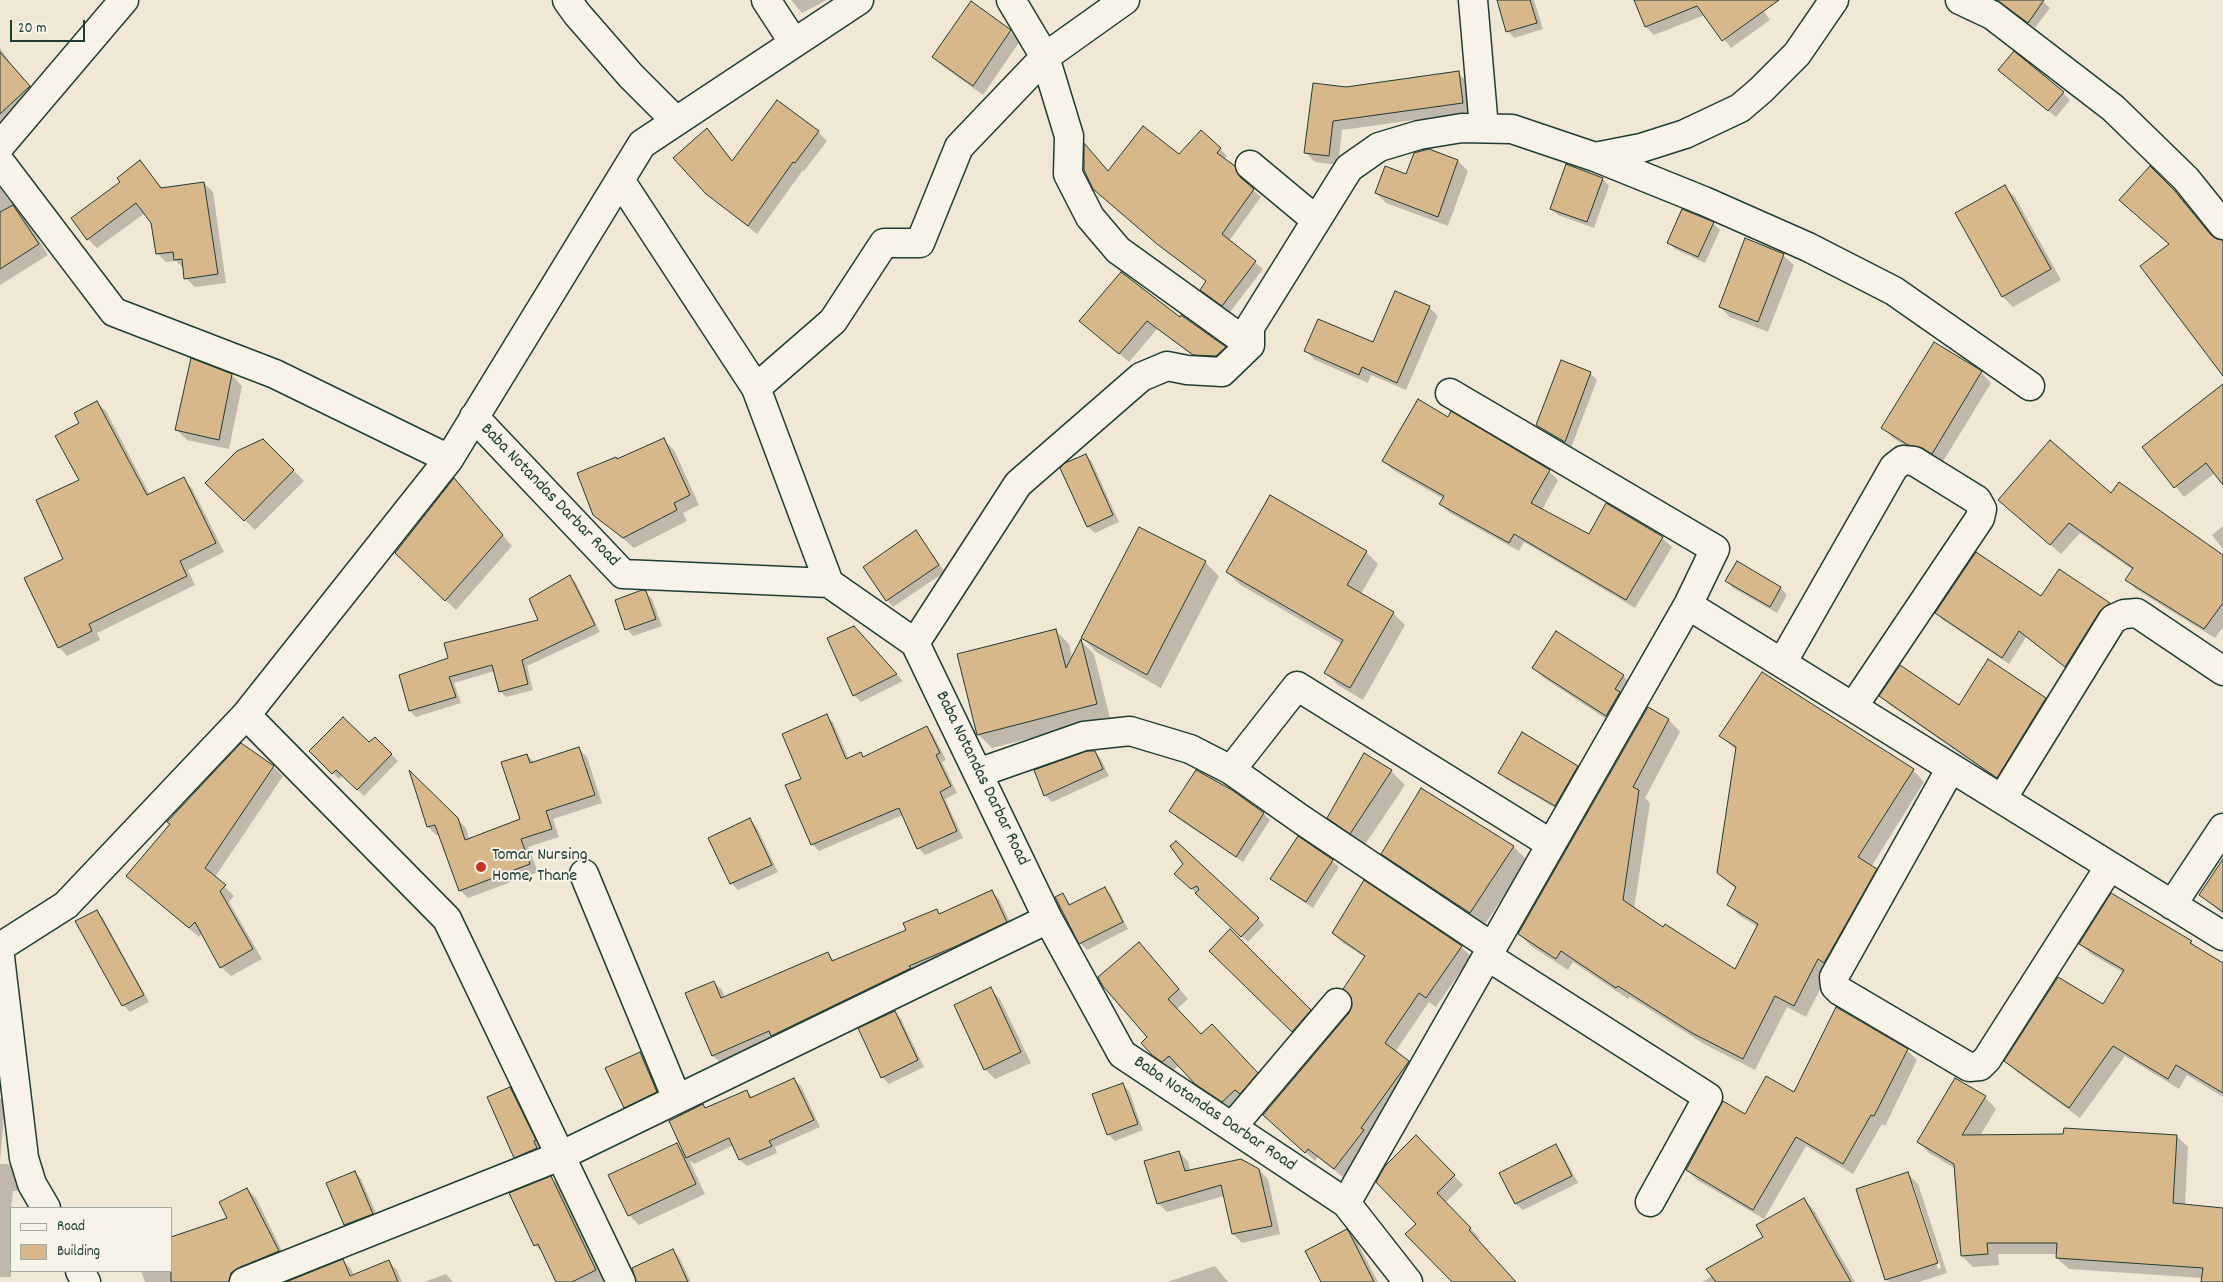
<!DOCTYPE html>
<style>
body{margin:0}
#map{position:relative;width:2223px;height:1282px;overflow:hidden;background:#f1e7d5;font-family:Dekko,sans-serif}
canvas{display:block}
.legend{position:absolute;left:10px;top:1207px;width:162px;height:65px;box-sizing:border-box;background:#f7f3e8;border:1px solid #a1aaa0;margin:0;padding:6px 9px;list-style:none;font-size:15px;color:#1f3d34}
.legend li{display:flex;align-items:center;gap:10px;height:25px}
.legend b{width:25px;border:1px solid #a1aaa0}
.scale{position:absolute;left:10px;top:20px;width:75px;height:22px;box-sizing:border-box;border:2px solid #1f3d34;border-top:0;padding-left:6px;font-size:15px;line-height:18px;white-space:nowrap;color:#1f3d34;-webkit-text-stroke:4px #f7f3e8;paint-order:stroke}
</style>
<div id="map">
<canvas width="2223" height="1282"></canvas>
<ul class="legend">
<li><b style="height:6px;background:#f7f3e8"></b>Road</li>
<li><b style="height:14px;background:#d8b78a"></b>Building</li>
</ul>
<div class="scale">20 m</div>
</div>
<script>
const g = document.querySelector('canvas').getContext('2d');
g.lineJoin = 'round';
function fill(path, color) { g.fillStyle = color; g.fill(path, 'evenodd'); }
const poly = rows => new Path2D(rows.map(r => 'M' + r).join(''));
function trace(path, color, width, dash) { g.strokeStyle = color; g.lineWidth = width; g.lineCap = dash ? 'butt' : 'round'; g.setLineDash(dash || []); g.stroke(path); }
function drawText(font, color, halo, rows, align = 'center') {
  g.font = font + ' Dekko,sans-serif'; g.lineWidth = 4; g.setLineDash([]); g.textBaseline = 'middle'; g.strokeStyle = halo; g.fillStyle = color; for (const [text, x, y, turn = 0] of rows) {
    g.save(); g.translate(x, y); g.rotate((+turn || 0) * Math.PI / 180); g.textAlign = isNaN(turn) ? turn : align; if (halo) g.strokeText(text, 0, 0); g.fillText(text, 0, 0); g.restore();
  }
}
const shadow = poly([
 [791,0,827,0,802,13],
 [1498,0,1534,0,1543,29,1514,38,1508,31],
 [1635,0,1756,0,1770,20,1731,48,1705,15,1654,35,1646,27],
 [1991,0,2041,0,2050,8,2035,28,2007,7],
 [1010,31,1020,41,983,95,944,67,933,57],
 [0,48,16,71,36,93,0,126],
 [1458,73,1467,82,1472,112,1342,130,1338,165,1315,162,1306,153,1346,88],
 [2007,77,2063,93,2070,100,2056,117],
 [707,129,733,162,818,132,827,141,804,171,803,170,757,234,707,194],
 [1086,146,1109,172,1179,156,1220,149,1227,156,1224,160,1242,175,1246,184,1261,197,1229,241,1263,269,1230,312,1201,289,1207,282,1162,248],
 [1458,161,1468,171,1448,226,1386,203,1376,193,1407,175],
 [140,162,163,189,204,183,213,192,226,283,195,287,186,278,184,269,176,261,166,262,157,253,153,223,145,213,97,248,88,239,121,182],
 [1567,166,1603,179,1609,186,1594,228,1558,215,1551,209],
 [2150,167,2186,203,2216,240,2223,373,2170,245],
 [0,186,33,230,48,255,0,285],
 [2004,187,2015,197,2061,280,2013,307,2003,297],
 [1713,223,1720,230,1705,263,1675,249,1668,242],
 [1783,255,1794,265,1768,332,1730,317,1720,307],
 [1429,307,1438,316,1406,390,1371,375,1368,383,1315,360,1306,351,1374,344],
 [1180,319,1225,348,1234,356,1203,363,1157,329,1129,362,1081,321],
 [1935,344,1981,372,1991,383,1942,463,1920,455,1893,438,1883,428],
 [192,360,232,375,242,386,229,449,187,440,177,430],
 [1590,373,1597,380,1571,448,1544,432,1537,425],
 [2223,386,2223,483,2215,473,2184,497,2144,447],
 [97,403,106,411,150,495,183,479,192,488,224,552,188,570,195,585,97,633,100,640,67,656,59,647,64,560],
 [1448,418,1549,471,1558,480,1542,510,1589,535,1662,538,1672,547,1635,608,1524,542,1519,551,1450,513,1440,504,1444,499,1393,470,1383,461],
 [263,440,304,481,255,530,207,483],
 [664,440,674,450,699,505,683,513,687,521,634,548,594,514,618,460],
 [1086,455,1092,462,1119,522,1095,533,1088,527,1062,468],
 [464,490,512,546,456,610,407,563],
 [2111,495,2223,557,2223,627,2215,638,2137,590,2127,580,2133,570,2080,533,2061,554,2010,510],
 [2223,526,2223,549,2212,535],
 [916,532,945,572,893,607,887,600],
 [1366,552,1378,564,1361,594,1393,613,1405,625,1363,700,1338,685,1326,673,1342,644,1239,584,1227,572],
 [1205,562,1219,576,1161,688,1096,652,1083,638],
 [1738,563,1781,588,1787,595,1777,613,1733,588,1727,581],
 [2059,571,2115,611,2072,672,2026,637,2009,664,1943,620,1937,613,2041,598],
 [570,577,576,583,600,632,527,666,533,690,506,697,500,691,495,671,454,683,461,703,416,717,410,711,401,676,450,658,540,620],
 [645,592,652,599,662,626,633,636,627,629],
 [1055,630,1069,644,1072,657,1081,641,1094,654,1110,718,992,748,978,734],
 [860,634,903,681,861,702,854,695],
 [1534,668,1623,676,1633,686,1617,726,1544,678],
 [1881,696,1959,706,2045,699,2055,708,2007,786,1890,705],
 [1648,709,1669,720,1680,732,1645,798,1650,803,1634,909,1736,971,1758,927,1740,916,1729,905,1736,889,1718,873,1736,750,1721,736,1913,770,1924,782,1871,867,1888,881,1830,970,1806,1017,1787,1007,1755,1070,1704,1044,1630,997,1628,999,1573,962,1568,970,1531,946,1519,934],
 [826,716,833,722,849,759,861,754,864,757,927,727,933,734,946,760,942,762,957,793,945,799,963,838,925,855,918,848,903,815,819,851,812,844,802,779],
 [375,738,398,761,364,796,343,775,339,779,311,751,369,744],
 [579,749,587,757,602,803,553,819,559,837,528,847,538,872,468,898,460,890,440,834,436,835,428,827,412,775,466,828,469,839,521,820,527,755,535,763],
 [1095,752,1101,759,1109,776,1052,802,1045,795],
 [273,767,283,776,215,877,234,896,229,902,262,959,231,976,221,967,203,933,199,937,138,886],
 [1577,767,1584,773,1562,812,1506,779,1500,772],
 [1391,771,1405,785,1364,846,1342,831,1328,818],
 [1422,790,1514,847,1527,860,1484,926,1396,867,1382,854],
 [1171,811,1264,814,1270,820,1243,862,1177,818],
 [750,820,756,826,778,872,738,890,731,883,710,838],
 [1332,861,1339,867,1313,908,1278,885,1272,879],
 [2223,861,2223,914,2200,895],
 [1176,874,1258,919,1264,925,1248,942],
 [1365,882,1461,947,1471,956,1436,1007,1429,1002,1395,1052,1418,1072,1373,1140,1344,1178,1318,1157,1315,1161,1274,1124,1350,1014,1366,958,1343,943,1333,933],
 [1105,888,1111,895,1128,929,1087,950,1080,943,1062,894,1071,905],
 [991,891,999,899,1014,930,722,1064,713,1056,687,994,713,982,722,990,725,998,827,953,835,961,907,931,937,911,941,915],
 [97,911,103,918,149,1002,130,1012,124,1006,77,922],
 [1230,931,1320,1021,1303,1041,1211,951],
 [2191,942,2200,951,2223,964,2223,1097,2187,1075,2179,1089,2125,1056,2080,1118,2017,1072,2006,1061,2103,1006,2124,973,2091,954,2081,944],
 [1148,953,1188,999,1177,1009,1201,1036,1222,1035,1266,1083,1232,1110,1206,1093,1179,1065,1173,1071,1153,1054,1149,1037],
 [990,989,1000,999,1031,1063,995,1079,985,1069],
 [895,1012,901,1019,924,1067,889,1084,882,1077],
 [1907,1050,1917,1060,1885,1126,1882,1124,1853,1174,1806,1146,1764,1219,1697,1180,1687,1170,1745,1116,1794,1093],
 [640,1053,647,1060,663,1098,631,1114,625,1107],
 [794,1080,801,1086,820,1127,775,1147,777,1153,747,1166,740,1160,734,1145,694,1164,689,1160,705,1194,639,1225,629,1215,677,1145,684,1152,703,1105,707,1109,746,1091,753,1098],
 [1122,1085,1129,1091,1143,1130,1115,1141,1108,1134],
 [510,1088,517,1095,542,1147,540,1148,543,1155,522,1163,515,1157],
 [1985,1097,1996,1109,1980,1136,2177,1136,2188,1147,2185,1205,2223,1210,2223,1282,2204,1282,2203,1278,2069,1269,2057,1258,2057,1254,1998,1254,1999,1265,1973,1267,1962,1256,1956,1169,1929,1153,1918,1141],
 [0,1098,5,1102,0,1162],
 [1416,1137,1463,1185,1445,1203,1480,1238,1477,1240,1515,1282,1454,1282],
 [1556,1146,1562,1153,1578,1183,1523,1210,1516,1204,1500,1173],
 [1179,1152,1188,1161,1190,1171,1259,1170,1268,1179,1280,1234,1242,1243,1233,1234,1224,1196,1167,1212,1158,1203],
 [0,1164,8,1164,18,1173,17,1191,13,1191,11,1208,11,1277,0,1277],
 [355,1172,361,1179,379,1220,352,1231,345,1225],
 [1908,1174,1918,1184,1947,1273,1919,1282,1889,1282,1886,1279],
 [1911,1184,1913,1184,1941,1268,1938,1269],
 [551,1178,558,1184,604,1282,558,1282,542,1252,535,1245],
 [247,1189,256,1198,287,1261,240,1282,145,1282,141,1271,171,1271,229,1218],
 [1804,1199,1814,1210,1855,1282,1703,1282,1764,1237],
 [1347,1231,1356,1240,1378,1282,1323,1282],
 [673,1250,679,1257,691,1282,638,1282],
 [343,1261,351,1269,354,1276,389,1262,397,1270,402,1282,303,1282],
 [1215,1266,1228,1282,1167,1282],
 [446,1274,453,1282,424,1282]
]);
const building = poly([
 [1497,0,1530,0,1537,23,1506,32,1497,0],
 [1634,0,1779,0,1722,41,1697,6,1645,27,1634,0],
 [1997,0,2044,0,2028,23,1997,0],
 [971,1,1011,30,973,86,932,57,971,1],
 [2014,51,2064,92,2048,111,1998,70,2014,51],
 [0,52,30,86,0,114,0,52],
 [1459,71,1463,103,1333,121,1329,156,1304,153,1313,83,1346,87,1459,71],
 [777,100,819,131,795,163,793,162,748,226,706,194,673,158,707,128,732,161,777,100],
 [1143,126,1179,154,1201,130,1221,148,1217,153,1235,166,1240,177,1254,189,1222,234,1256,261,1222,306,1200,290,1206,281,1157,244,1093,189,1084,170,1084,143,1108,171,1143,126],
 [1429,149,1458,160,1438,217,1375,193,1385,166,1406,174,1414,153,1429,149],
 [140,160,161,188,204,182,218,274,184,279,182,259,174,260,173,252,156,254,151,223,136,203,87,240,71,218,120,182,117,178,140,160],
 [1566,164,1603,178,1587,222,1550,209,1566,164],
 [2150,166,2174,190,2211,235,2217,239,2223,240,2223,376,2140,266,2169,244,2119,200,2150,166],
 [2005,185,2051,269,2002,297,1955,213,2005,185],
 [13,205,39,244,0,269,0,212,13,205],
 [1682,209,1714,222,1698,257,1667,243,1682,209],
 [1745,238,1784,254,1758,322,1719,307,1745,238],
 [1121,272,1180,317,1181,315,1226,347,1216,356,1193,355,1147,321,1119,354,1079,321,1121,272],
 [1395,291,1430,306,1397,383,1362,367,1359,375,1304,351,1318,319,1373,342,1395,291],
 [1934,342,1982,371,1932,454,1922,448,1908,445,1881,428,1934,342],
 [191,358,232,374,219,440,175,430,191,358],
 [1561,360,1591,372,1565,442,1536,425,1561,360],
 [2223,384,2223,485,2206,463,2174,488,2142,447,2223,384],
 [1418,399,1448,417,1451,411,1550,470,1531,503,1589,534,1606,503,1663,537,1626,600,1514,534,1509,543,1439,504,1444,496,1382,461,1418,399],
 [97,401,147,495,184,477,216,543,180,561,187,576,89,624,92,631,58,648,24,578,63,559,36,500,79,480,55,436,79,423,74,413,97,401],
 [664,438,690,495,674,503,677,510,623,538,593,515,577,473,616,457,617,459,664,438],
 [263,439,294,470,244,521,205,483,237,451,263,439],
 [2050,440,2111,493,2119,482,2223,555,2223,603,2204,629,2125,580,2133,568,2069,523,2050,545,1998,500,2050,440],
 [1086,454,1113,515,1087,527,1060,468,1065,463,1086,454],
 [454,478,503,535,445,601,395,553,454,478],
 [1270,495,1367,551,1347,585,1394,612,1350,688,1324,673,1343,640,1226,572,1270,495],
 [1139,527,1206,561,1147,675,1081,638,1139,527],
 [916,530,939,565,886,601,863,567,916,530],
 [1976,552,2041,596,2059,569,2110,603,2100,611,2065,667,2019,631,2002,658,1935,613,1976,552],
 [1737,561,1781,587,1770,607,1725,581,1737,561],
 [570,575,595,625,522,660,528,684,499,692,492,665,449,677,456,697,409,711,399,675,448,658,444,643,538,620,529,599,570,575],
 [642,590,646,591,656,619,625,630,615,600,642,590],
 [854,626,897,674,853,696,827,638,854,626],
 [1056,629,1066,668,1081,639,1097,704,977,735,957,654,1056,629],
 [1556,631,1624,675,1615,689,1620,692,1606,716,1532,668,1556,631],
 [1988,659,2046,698,1997,778,1879,696,1900,665,1959,705,1988,659],
 [1762,672,1914,769,1858,857,1877,869,1824,963,1818,959,1794,1006,1775,996,1743,1059,1692,1033,1618,986,1616,988,1561,951,1556,959,1518,934,1648,707,1669,719,1633,787,1639,790,1623,900,1663,927,1665,924,1735,969,1758,924,1727,905,1736,887,1717,873,1736,747,1719,736,1762,672],
 [827,714,846,759,861,752,863,757,927,726,940,753,936,755,951,786,940,792,957,831,917,849,899,808,811,845,785,785,801,779,782,734,827,714],
 [343,717,369,742,375,737,392,754,357,790,336,770,332,774,309,751,343,717],
 [1522,732,1578,766,1555,806,1498,773,1522,732],
 [241,743,274,766,205,868,226,885,220,891,253,949,220,968,195,922,189,928,126,876,170,824,167,822,241,743],
 [579,747,595,795,546,811,552,829,521,839,530,864,459,891,435,825,427,827,409,770,458,818,465,840,520,819,501,762,527,754,530,763,579,747],
 [1087,751,1095,751,1103,769,1044,796,1034,770,1087,751],
 [1364,753,1392,770,1350,834,1327,818,1364,753],
 [1196,770,1232,790,1264,813,1236,857,1169,811,1196,770],
 [1421,788,1514,846,1470,913,1381,854,1421,788],
 [750,818,772,865,730,884,708,838,750,818],
 [1298,836,1333,860,1306,902,1270,879,1298,836],
 [1176,841,1259,918,1241,937,1195,893,1199,890,1197,886,1191,889,1174,874,1183,864,1170,846,1176,841],
 [2223,859,2223,912,2199,895,2223,859],
 [1364,880,1462,946,1426,998,1419,993,1385,1043,1409,1061,1361,1128,1364,1130,1334,1169,1308,1149,1305,1153,1263,1115,1349,1013,1352,1006,1351,997,1343,989,1365,956,1332,933,1364,880],
 [1105,887,1123,922,1079,944,1055,897,1063,893,1069,905,1105,887],
 [992,890,1007,922,954,947,909,966,911,968,771,1036,769,1031,712,1056,685,993,714,981,721,998,828,952,832,961,906,930,903,923,937,909,939,914,992,890],
 [2111,893,2192,941,2190,943,2223,963,2223,1093,2176,1065,2168,1079,2113,1046,2069,1108,2004,1061,2058,977,2103,1004,2124,970,2079,944,2111,893],
 [97,910,144,995,122,1006,75,921,97,910],
 [1230,929,1311,1010,1292,1032,1209,951,1230,929],
 [1139,942,1179,989,1168,999,1201,1034,1212,1024,1258,1073,1240,1094,1235,1090,1222,1102,1195,1084,1169,1056,1162,1062,1152,1055,1141,1043,1147,1037,1102,985,1098,977,1139,942],
 [991,987,1021,1052,984,1070,954,1005,991,987],
 [1836,1007,1908,1049,1874,1116,1871,1115,1843,1164,1796,1137,1753,1210,1686,1170,1723,1101,1745,1114,1766,1076,1794,1092,1836,1007],
 [895,1011,918,1060,881,1078,858,1028,895,1011],
 [640,1052,657,1092,624,1108,605,1068,640,1052],
 [794,1078,814,1120,769,1141,772,1146,739,1160,729,1138,686,1158,669,1121,703,1104,705,1108,747,1090,750,1098,794,1078],
 [1955,1078,1986,1096,1962,1135,2063,1134,2064,1128,2177,1135,2173,1203,2223,1208,2223,1282,2201,1282,2203,1268,2056,1258,2057,1243,1987,1243,1988,1254,1961,1256,1954,1164,1917,1142,1955,1078],
 [1123,1083,1138,1124,1107,1135,1092,1094,1123,1083],
 [510,1087,536,1140,534,1141,537,1148,514,1158,487,1097,510,1087],
 [1416,1135,1455,1175,1437,1193,1471,1228,1469,1230,1516,1282,1452,1282,1405,1234,1416,1224,1376,1182,1385,1166,1416,1135],
 [677,1143,696,1184,628,1216,608,1175,677,1143],
 [1556,1144,1572,1176,1515,1204,1499,1173,1556,1144],
 [1179,1151,1185,1171,1241,1159,1259,1169,1272,1226,1232,1234,1221,1185,1157,1204,1144,1161,1179,1151],
 [355,1171,373,1214,344,1225,326,1183,355,1171],
 [1908,1172,1938,1263,1885,1280,1856,1189,1908,1172],
 [551,1176,596,1270,572,1282,556,1282,538,1244,534,1246,509,1193,551,1176],
 [247,1188,279,1251,238,1268,231,1273,229,1282,171,1282,171,1237,227,1218,219,1202,247,1188],
 [1804,1198,1851,1282,1716,1282,1706,1269,1763,1237,1756,1225,1804,1198],
 [1347,1229,1349,1232,1374,1282,1321,1282,1305,1251,1347,1229],
 [673,1249,688,1282,636,1282,632,1268,673,1249],
 [343,1259,350,1276,389,1260,398,1282,286,1282,343,1259]
]);
const minor = poly([
 [567,0,577,14,631,76,676,121],
 [766,0,794,43],
 [1011,0,1045,57,1069,136,1068,174,1090,217,1118,250,1250,345],
 [1473,0,1484,128],
 [1960,0,1992,15,2113,108,2186,179,2223,225],
 [0,146,124,0],
 [1595,157,1704,201,1808,247,1894,291,2030,386],
 [0,162,114,312,275,374,449,459],
 [1250,165,1316,220],
 [620,180,756,388,829,583],
 [756,388,833,321,884,243,920,243,959,147,1045,57,1125,0],
 [1450,393,1715,549,1688,605],
 [474,417,623,574,829,583,915,643,1048,919,1122,1054,1346,1203,1408,1282],
 [915,643,1018,484,1141,377,1167,366,1187,370,1222,372,1250,345,1250,327,1349,168,1379,147,1419,135,1462,128,1512,129,1595,157,1641,148,1685,134,1740,108,1761,90,1797,54,1834,0],
 [1782,663,1894,467,1903,460,1914,461,1977,500,1982,509,1980,518,1853,707],
 [246,715,447,919,621,1282],
 [1951,768,1834,977,1835,986,1840,991,1969,1067,1980,1066,1987,1059,2110,866],
 [1231,770,1297,686,1551,844],
 [978,773,1084,736,1130,731,1190,749,1231,770,1302,820,1492,947],
 [2002,799,2113,619,2124,614,2137,613,2223,671],
 [584,874,677,1099],
 [2172,905,2223,828],
 [0,947,66,905,246,715,449,459,642,144,859,0],
 [1487,956,1708,1097,1650,1202],
 [0,957,24,1158,32,1184,46,1208],
 [1232,1127,1337,1003],
 [1346,1203,1688,605,2223,936],
 [80,1271,86,1282],
 [244,1282,560,1156,1048,919]
]);
const markers = [
 [481,867,6,"#c8321e"]
];
const streetNames = [
 ["Baba Notandas Darbar Road",549,496,46],
 ["Baba Notandas Darbar Road",981,779,64],
 ["Baba Notandas Darbar Road",1214,1115,34]
];
const poiNames = [
 ["Tomar Nursing",492,857],
 ["Home, Thane",492,878]
];
fill(shadow, '#0003');
fill(building, '#d8b78a');
trace(building, '#1f3d34', 1);
trace(minor, '#1f3d34', 31);
trace(minor, '#f7f3e8', 28);
for (const [x, y, r, color] of markers) { const dot = new Path2D(); dot.arc(x, y, r, 0, 2 * Math.PI); g.fillStyle = color; g.fill(dot); trace(dot, '#f7f3e8', 2); }
drawText('18px', '#1f3d34', '#f7f3e8', streetNames);
drawText('18px', '#1f3d34', '#f7f3e8', poiNames, 'left');
</script>
